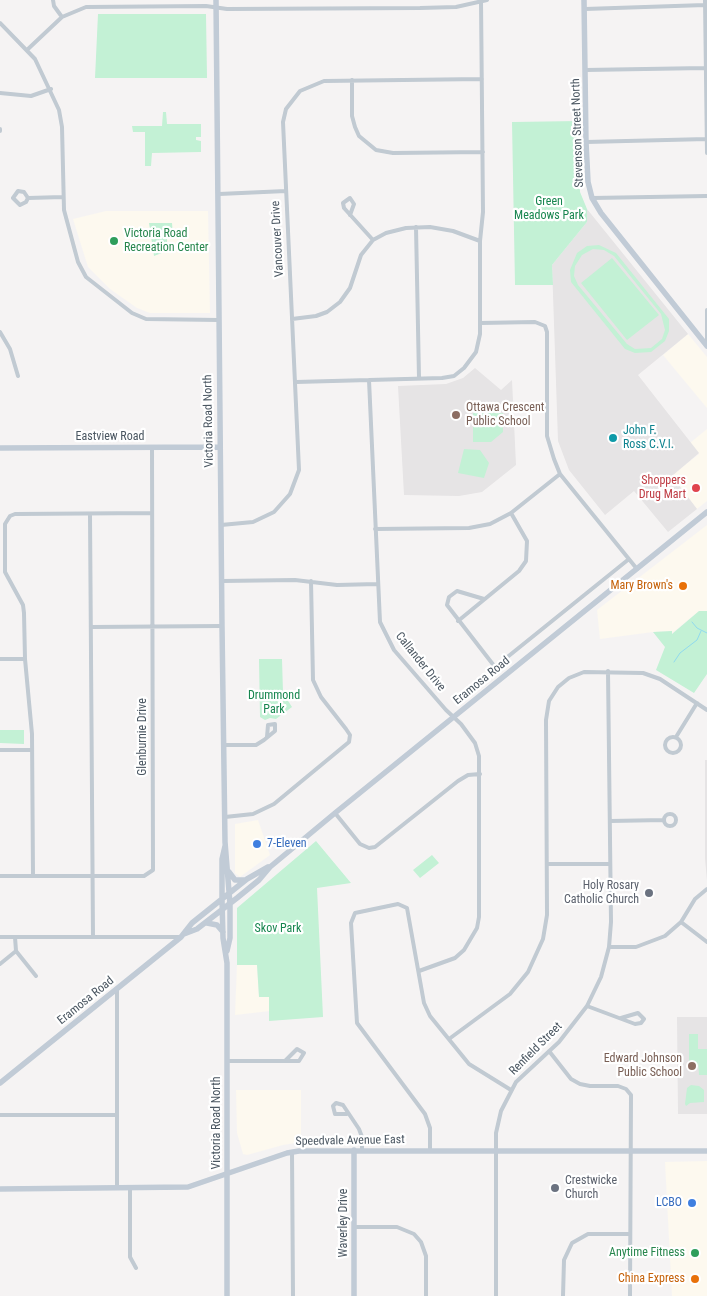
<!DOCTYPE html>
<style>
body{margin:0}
canvas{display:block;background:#f5f3f3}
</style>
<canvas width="707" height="1296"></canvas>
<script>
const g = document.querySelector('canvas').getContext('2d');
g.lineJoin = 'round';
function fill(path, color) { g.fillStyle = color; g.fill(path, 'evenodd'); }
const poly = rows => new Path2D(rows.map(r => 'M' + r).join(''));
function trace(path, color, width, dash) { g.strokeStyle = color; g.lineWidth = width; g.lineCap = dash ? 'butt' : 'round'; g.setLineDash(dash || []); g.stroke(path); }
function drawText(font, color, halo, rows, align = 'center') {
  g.font = font + ' "Roboto Condensed",sans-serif'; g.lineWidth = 4.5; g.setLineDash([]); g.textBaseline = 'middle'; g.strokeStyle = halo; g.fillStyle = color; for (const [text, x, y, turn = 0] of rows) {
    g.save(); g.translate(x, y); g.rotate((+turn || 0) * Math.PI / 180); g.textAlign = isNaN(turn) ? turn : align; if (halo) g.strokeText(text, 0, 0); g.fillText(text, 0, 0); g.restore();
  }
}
const commercial = poly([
 [106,211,208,211,210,313,150,313,137,308,110,289,88,267,73,219],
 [688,334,707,357,707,408,663,355],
 [707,429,707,501,697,509,671,476,699,454,690,443],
 [707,525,707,611,699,611,671,634,671,631,653,632,600,639,597,610],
 [258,820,270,855,240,877,235,873,235,824],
 [237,965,257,965,259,997,269,997,270,1011,235,1015],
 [236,1090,301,1090,301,1142,283,1145,247,1155,243,1154,237,1133],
 [707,1161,707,1296,672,1296,665,1162]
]);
const education = poly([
 [587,209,688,334,638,375,699,453,672,476,697,509,668,532,634,491,605,515,569,470,558,441,552,265,587,222],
 [475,368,501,390,512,380,516,465,482,492,459,496,404,495,398,386,446,384,463,378],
 [705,760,707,760,707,881,705,858],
 [677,1017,707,1017,707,1114,678,1114]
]);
const green = poly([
 [98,14,206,14,207,78,95,78],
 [163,112,166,112,167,124,201,124,201,137,196,137,196,140,201,141,201,152,152,153,151,166,145,166,145,132,133,132,132,126,162,126],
 [579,121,580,192,587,209,587,222,552,265,553,285,515,285,512,122],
 [149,223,172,223,173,236,167,236,167,251,154,256],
 [599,245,616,253,669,319,669,331,665,341,651,352,635,353,625,349,571,282,570,270,577,253,587,246],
 [593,249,604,250,614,256,661,314,665,330,662,339,651,348,635,349,627,344,578,285,574,276,575,266,582,255],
 [612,258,659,315,627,340,581,283],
 [473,413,503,413,503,432,491,442,473,442],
 [464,449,480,450,489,463,484,478,458,473],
 [699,611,707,611,707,674,694,693,656,670,665,647,653,632,672,631,672,634],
 [259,659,282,659,283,693,292,707,276,719,270,718,265,720,260,717],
 [0,730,24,730,24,744,0,743],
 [316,841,351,883,317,888,323,1017,269,1021,269,997,259,997,257,965,237,965,237,908],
 [432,855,439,863,420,878,413,870],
 [689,1034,698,1034,698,1049,707,1049,707,1075,699,1075,698,1059,698,1068,689,1068],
 [691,1085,699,1086,704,1090,704,1102,690,1103,686,1106,685,1104,687,1088]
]);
const stream = poly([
 [692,622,697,628,707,633],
 [674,662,680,653,697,640,701,631]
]);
const street = poly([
 [53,0,54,6,62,17],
 [705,0,707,153],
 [585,9,705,5],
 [0,23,35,59,59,110,62,127,64,210,78,262,86,277,132,313,146,319,219,320],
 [28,49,62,17,86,7,206,6,227,9,420,8,456,7,487,0],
 [585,70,705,68],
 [352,80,352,116,355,127,359,136,376,150,393,153,483,152],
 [0,93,31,96,51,89],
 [0,129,0,131],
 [586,142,707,139],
 [219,194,286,191],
 [28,198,26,202,20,205,13,198,18,191,24,192,28,198,63,197],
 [592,198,707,196],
 [350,215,354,204,350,198,343,203,344,208,373,240],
 [416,227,419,378],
 [292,319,316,316,327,312,340,302,350,288,361,255,373,240,386,233,406,228,430,227,453,231,480,241],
 [480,323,535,322,545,326,547,332,547,436,554,459,560,474,637,569],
 [0,332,10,349,18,376],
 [707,345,707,310],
 [369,380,380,622,394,650,446,710,461,724,475,743,479,756,479,917,477,928,464,950,455,958,419,971],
 [296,382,442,378,454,376,464,368,476,352,480,334,480,241,483,212,481,0],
 [90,514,93,937],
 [221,525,253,522,274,512,290,494,299,470,283,122,286,109,300,91,324,81,482,79],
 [375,529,469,528,490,524,511,513,560,474],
 [222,581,295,580,337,585,377,584],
 [484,599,457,591,449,597,447,605,495,667,629,559],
 [458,621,519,571,526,561,527,541,511,513],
 [91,627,222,626],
 [0,659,25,659],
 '665 745a8 8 0 1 1 16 0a8 8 0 1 1-16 0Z',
 [676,737,697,703],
 [224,745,256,745,264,740,275,731,275,724,268,725,267,737],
 [0,750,32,750],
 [335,813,360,844,369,848,375,847,458,781,468,775,480,774],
 '664 820a6 6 0 1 1 12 0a6 6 0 1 1-12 0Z',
 [225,817,253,814,274,804,349,742,350,735,346,729,321,697,313,680,311,581],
 [610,821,664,820],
 [547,864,610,864],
 [0,876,144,876,153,870,152,447],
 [33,876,32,734,25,659,24,613,23,605,5,572,5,524,10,516,15,514,152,513],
 [681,922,707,942],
 [0,937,181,937],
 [15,937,16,951],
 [609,947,636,947,665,936,681,922,695,899,707,889],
 [16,951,36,976],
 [0,964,16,951],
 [117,989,117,1188],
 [587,1006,635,1024,641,1023,644,1019,638,1013,621,1018],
 [449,1039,510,994,528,972,543,939,547,915,546,720,549,701,558,687,569,678,584,672,643,673,660,679,707,710],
 [549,1051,571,1079,580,1084,590,1086,618,1086,626,1089,631,1095,630,1296],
 [227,1061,299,1061,304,1053,297,1049,285,1061],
 [347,1114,335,1114,333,1106,336,1103,343,1105,359,1129,362,1137,362,1150],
 [0,1115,117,1115],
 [430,1150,430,1128,425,1114,357,1023,351,923,355,913,398,904,407,908,424,1003,430,1016,469,1064,511,1090],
 [292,1152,293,1296],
 [130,1188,130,1257,136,1268],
 [354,1227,397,1227,414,1234,421,1242,426,1256,426,1296],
 [496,1296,496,1133,501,1111,516,1082,559,1042,587,1006,601,977,609,947,611,922,608,671],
 [563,1296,564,1260,572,1243,588,1234,630,1234]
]);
const secondary = poly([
 [216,0,222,626,225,842,230,904,230,938,227,951],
 [584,0,586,142,588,182,592,198,601,213,707,346],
 [0,448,220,447],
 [225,846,222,859,222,900,223,938,227,963,227,1296],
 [229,872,235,880,245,880],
 [207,923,217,925,223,932],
 [184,934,197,929,237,898,259,880,270,867,335,813,707,512],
 [0,1083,181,937,192,923,247,879,268,867],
 [354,1150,354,1296],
 [0,1189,188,1187,287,1153,299,1151,707,1151]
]);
const markers = [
 [114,241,5,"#2e9e5b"],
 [456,415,5,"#8d6e63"],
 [613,438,5,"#0f9aa8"],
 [696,488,5,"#e0444e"],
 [683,586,5,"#e8710a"],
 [257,844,5,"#3f7fe0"],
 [649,893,5,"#6b7280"],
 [692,1066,5,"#8d6e63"],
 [555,1188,5,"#6b7280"],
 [692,1203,5,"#3f7fe0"],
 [695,1253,5,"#2e9e5b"],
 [695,1279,5,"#e8710a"]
];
const streetNames = [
 ["Stevenson Street North",578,133,-92],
 ["Vancouver Drive",278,239,-93],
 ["Victoria Road North",209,421,-91],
 ["Eastview Road",110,437],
 ["Callander Drive",420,662,51],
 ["Eramosa Road",482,681,-39],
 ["Glenburnie Drive",143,737,-90],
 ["Eramosa Road",86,1001,-39],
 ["Renfield Street",536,1049,-45],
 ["Victoria Road North",217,1123,-90],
 ["Speedvale Avenue East",350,1141,-1],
 ["Waverley Drive",344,1223,-90]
];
const parkNames = [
 ["Green",549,202],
 ["Meadows Park",549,216],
 ["Drummond",274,696],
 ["Park",274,710],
 ["Skov Park",278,929]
];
const leisureNames = [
 ["Victoria Road",124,234],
 ["Recreation Center",124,248],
 ["Anytime Fitness",685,1253,"right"]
];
const educationNames = [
 ["Ottawa Crescent",466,408],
 ["Public School",466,422],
 ["Edward Johnson",682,1059,"right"],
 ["Public School",682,1073,"right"]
];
const cultureNames = [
 ["John F.",623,431],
 ["Ross C.V.I.",623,445]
];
const healthNames = [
 ["Shoppers",686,481],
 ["Drug Mart",686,495]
];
const foodNames = [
 ["Mary Brown's",673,586],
 ["China Express",685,1279]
];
const shopNames = [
 ["7-Eleven",267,844],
 ["LCBO",682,1203,"right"]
];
const worshipNames = [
 ["Holy Rosary",639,886],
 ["Catholic Church",639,900],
 ["Crestwicke",565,1181,"left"],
 ["Church",565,1195,"left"]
];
fill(commercial, '#fdf9ef');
fill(education, '#e6e4e5');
fill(green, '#c3f1d5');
trace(stream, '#90daee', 1);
trace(street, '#c1cad2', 4);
trace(secondary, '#c1cbd6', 5.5);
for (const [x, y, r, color] of markers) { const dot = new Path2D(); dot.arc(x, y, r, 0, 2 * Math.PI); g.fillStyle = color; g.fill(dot); trace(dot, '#fff', 2); }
drawText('12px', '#4a5661', '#fff', streetNames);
drawText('12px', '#17864f', '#fff', parkNames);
drawText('12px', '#27864d', '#fff', leisureNames, 'left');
drawText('12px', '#785e54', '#fff', educationNames, 'left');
drawText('12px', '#0d838f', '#fff', cultureNames, 'left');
drawText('12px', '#be3a42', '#fff', healthNames, 'right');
drawText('12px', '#c56008', '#fff', foodNames, 'right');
drawText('12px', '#366cbe', '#fff', shopNames, 'left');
drawText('12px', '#5b616d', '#fff', worshipNames, 'right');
</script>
